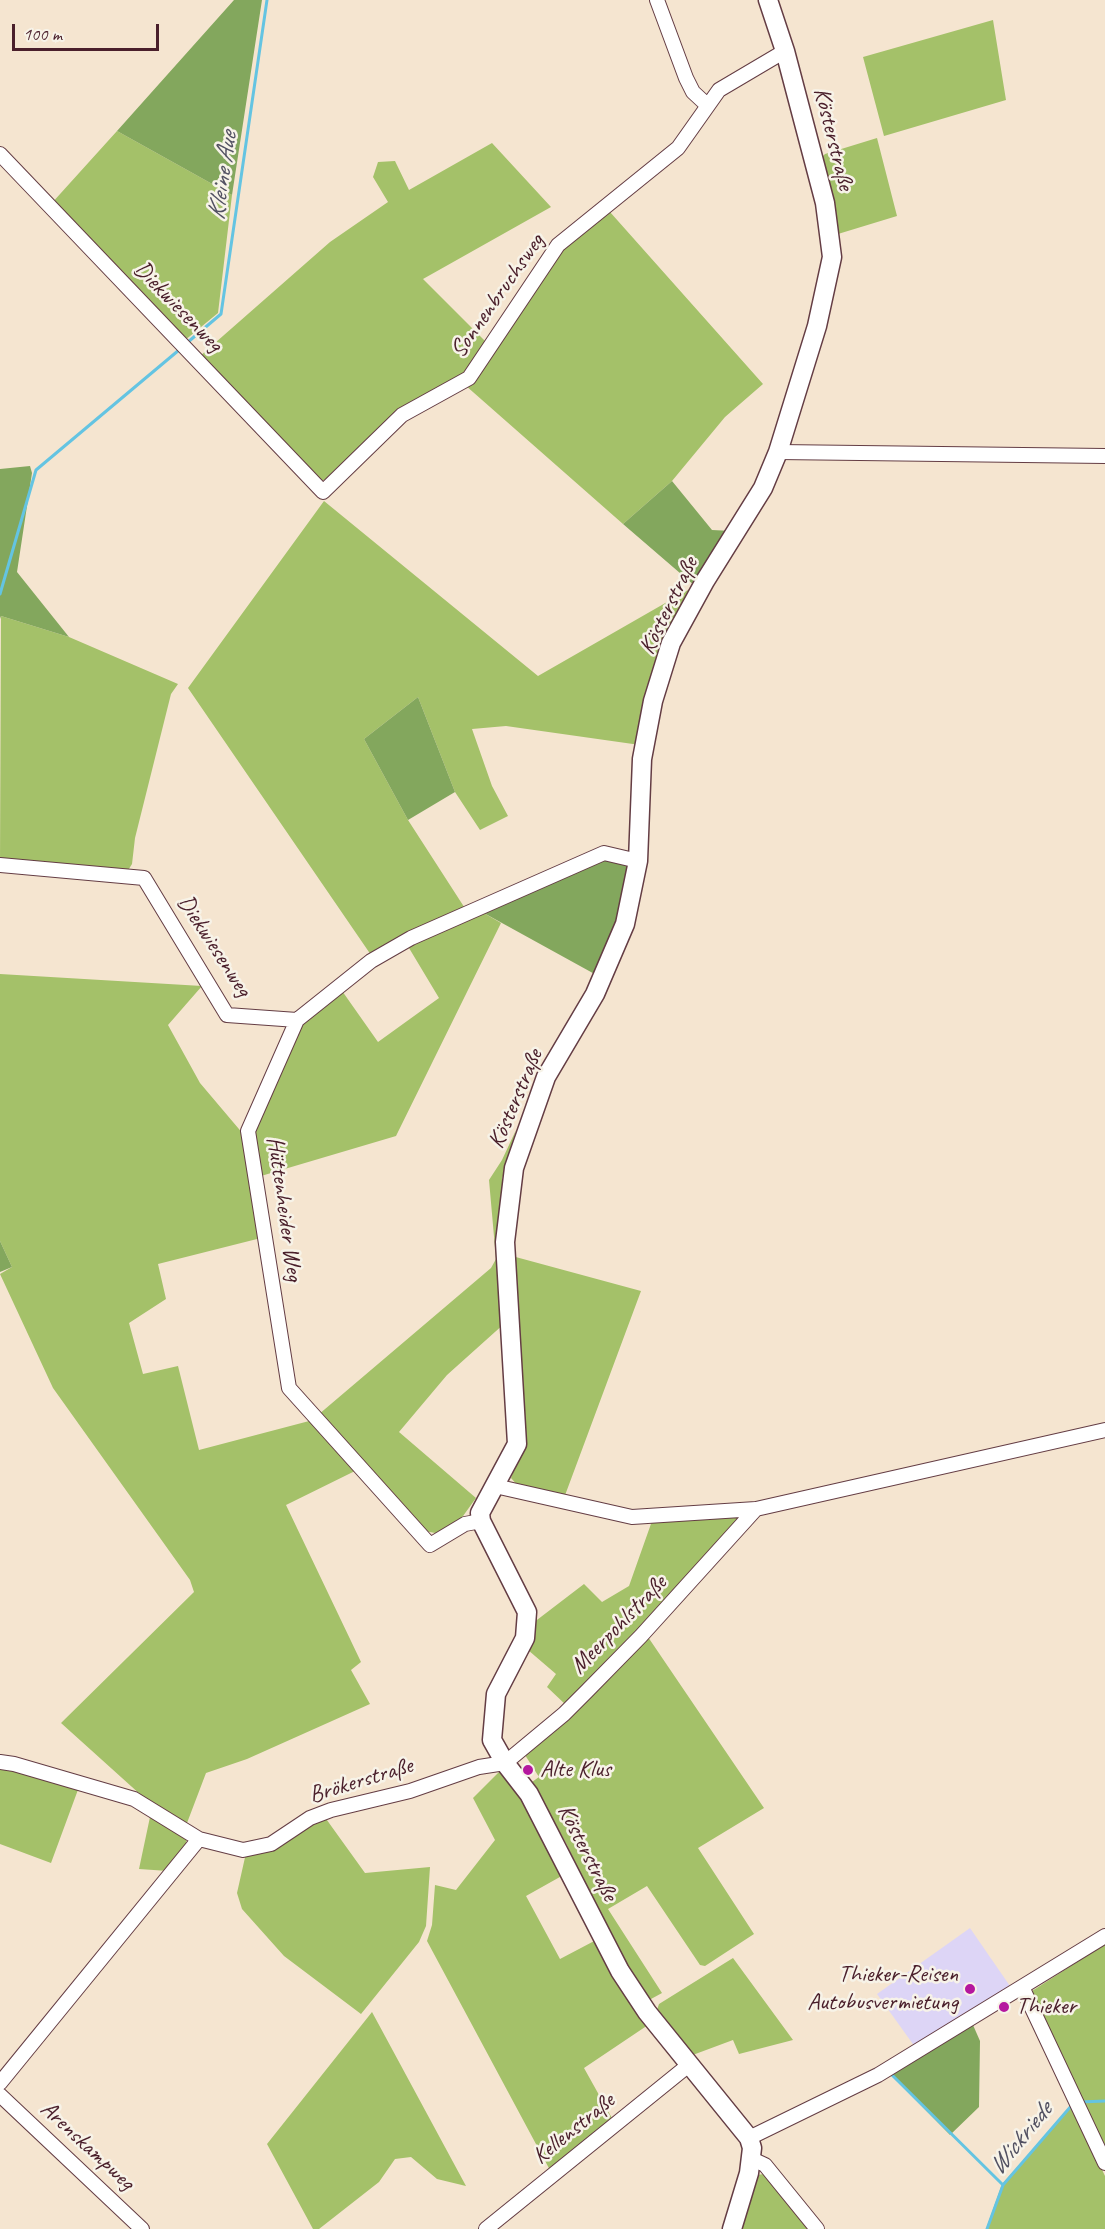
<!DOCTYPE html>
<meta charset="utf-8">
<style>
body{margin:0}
#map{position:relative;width:1105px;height:2229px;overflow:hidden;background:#f5e5d0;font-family:Caveat,sans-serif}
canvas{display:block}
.scale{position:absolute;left:12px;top:24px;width:147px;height:27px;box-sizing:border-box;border:3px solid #4a1f2b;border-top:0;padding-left:8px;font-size:18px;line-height:21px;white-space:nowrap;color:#4a1f2b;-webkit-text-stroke:4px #f7f3e8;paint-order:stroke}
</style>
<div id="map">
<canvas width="1105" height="2229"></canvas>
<div class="scale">100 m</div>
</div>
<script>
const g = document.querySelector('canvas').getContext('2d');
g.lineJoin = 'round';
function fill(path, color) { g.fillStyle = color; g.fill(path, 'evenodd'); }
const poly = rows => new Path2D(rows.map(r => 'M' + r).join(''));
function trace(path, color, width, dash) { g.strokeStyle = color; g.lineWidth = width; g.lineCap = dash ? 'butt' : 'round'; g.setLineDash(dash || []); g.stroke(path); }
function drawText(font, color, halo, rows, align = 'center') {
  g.font = font + ' Caveat,sans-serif'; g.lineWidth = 5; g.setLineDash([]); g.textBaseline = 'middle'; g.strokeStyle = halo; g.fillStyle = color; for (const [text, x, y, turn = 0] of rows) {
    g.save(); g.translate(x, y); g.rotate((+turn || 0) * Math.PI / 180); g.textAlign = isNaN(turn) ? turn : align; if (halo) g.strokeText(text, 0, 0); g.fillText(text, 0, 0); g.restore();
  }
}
const built = poly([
 [970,1928,1012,1989,915,2047,877,1994]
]);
const green = poly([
 [993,20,1006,100,884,136,863,57],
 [117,131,232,195,218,313,184,341,51,204],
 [877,138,897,216,838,234,820,159,825,154],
 [492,143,551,207,423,279,488,344,464,375,401,410,334,478,318,481,199,357,330,242,388,202,373,177,378,162,395,161,409,190],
 [610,212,763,384,725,417,672,481,623,524,465,385,563,250],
 [324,501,538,676,695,586,640,745,506,726,472,729,492,786,508,816,480,830,455,792,418,697,364,739,408,820,468,913,371,955,188,688],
 [1,616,69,637,178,684,171,694,135,838,132,864,127,872,0,861],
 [482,912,501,923,396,1136,261,1176,252,1132,301,1025,340,988,378,1042,439,998,406,943],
 [0,974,202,986,168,1025,200,1083,244,1135,261,1238,158,1264,166,1299,129,1323,143,1374,178,1366,199,1450,313,1420,357,1470,286,1505,361,1662,351,1670,370,1704,247,1759,206,1773,187,1823,142,1796,61,1723,194,1592,190,1580,53,1388,0,1274,12,1267,0,1241],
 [516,1130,502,1179,505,1323,447,1375,399,1432,476,1498,458,1523,441,1534,424,1531,318,1415,491,1268,496,1259,489,1180,502,1160],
 [512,1256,641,1291,564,1498,519,1487,511,1478,523,1445],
 [735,1514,740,1521,566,1705,547,1687,556,1674,528,1650,533,1623,584,1584,602,1602,629,1586,652,1521],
 [648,1637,764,1808,698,1848,754,1934,705,1966,700,1965,647,1886,608,1909,662,1993,651,1999,645,1997,630,1973,599,1914,567,1845,532,1782,539,1777,525,1755],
 [0,1767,79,1787,51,1863,0,1844],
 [504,1767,567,1873,526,1896,560,1959,598,1939,648,2025,584,2068,613,2120,551,2172,427,1941,432,1925,435,1885,456,1890,495,1840,473,1798],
 [324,1816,365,1873,430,1867,426,1926,419,1942,361,2014,284,1956,242,1909,237,1893,246,1853],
 [150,1817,186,1839,187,1847,168,1871,139,1869],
 [1105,1944,1105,2153,1032,1991],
 [733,1958,793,2040,739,2054,733,2040,690,2056,656,2013,659,2004],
 [372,2012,466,2186,437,2179,411,2157,395,2159,379,2182,319,2229,313,2229,267,2144],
 [1072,2106,1105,2176,1105,2229,986,2229,1002,2184],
 [764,2174,811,2229,740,2229,757,2175]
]);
const forest = poly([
 [234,0,262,0,232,195,117,131],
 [30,466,32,473,17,572,69,637,1,616,0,619,0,469],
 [672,481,712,530,732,531,695,586,623,524],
 [418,697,455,792,408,820,364,739],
 [605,855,636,863,600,977,482,912],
 [0,1241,12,1267,0,1272],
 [973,2025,980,2041,979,2107,950,2135,890,2074]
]);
const stream = poly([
 [188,342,221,314,267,0],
 [0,594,36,470,179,350],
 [891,2074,1003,2185],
 [1080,2102,1105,2101],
 [987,2229,1003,2185,1072,2105]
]);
const minor = poly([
 [657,0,686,78,693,92,707,105],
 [0,154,323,492,402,415,469,378,558,245,678,148,719,90,785,51],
 [778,452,1105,456],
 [0,865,144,878,227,1015,297,1020],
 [495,1486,632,1517,756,1509,1105,1430],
 [481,1521,465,1524,430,1545,289,1388,248,1131,297,1020,371,961,411,938,604,853,638,861],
 [0,1762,14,1764,134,1799,199,1839,243,1850,271,1844,310,1818,331,1810,410,1791,479,1767,505,1763,564,1714,587,1691,641,1636,756,1509],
 [1023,1989,1105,2163],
 [0,2083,199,1839],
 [0,2095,142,2229],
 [749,2138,878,2075,1105,1936],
 [752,2159,765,2165,817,2229],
 [486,2229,690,2064]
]);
const major = poly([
 [732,2229,749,2173,752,2148,749,2138,647,2012,620,1971,529,1794,505,1763,492,1740,496,1694,525,1638,527,1612,481,1521,480,1513,517,1444,505,1242,514,1168,546,1077,595,994,625,924,638,861,642,759,653,701,671,643,705,581,763,488,778,452,817,326,832,257,825,203,785,51,768,0]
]);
const markers = [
 [528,1770,6,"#b5179e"],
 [970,1989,6,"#b5179e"],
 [1004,2007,6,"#b5179e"]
];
const streetNames = [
 ["Kösterstraße",833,139,76],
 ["Sonnenbruchsweg",498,296,-55],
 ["Diekwiesenweg",178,307,46],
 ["Kösterstraße",669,606,-64],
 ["Diekwiesenweg",214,946,57],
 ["Kösterstraße",516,1099,-67],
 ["Hüttenheider Weg",284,1209,82],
 ["Meerpohlstraße",619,1625,-46],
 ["Brökerstraße",361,1781,-17],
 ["Kösterstraße",587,1853,63],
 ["Kellenstraße",574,2129,-39],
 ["Arenskampweg",87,2146,43]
];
const poiNames = [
 ["Alte Klus",540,1770],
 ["Thieker-Reisen",958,1975,"right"],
 ["Autobusvermietung",958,2003,"right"],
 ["Thieker",1016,2007]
];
const waterNames = [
 ["Kleine Aue",223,176,-82],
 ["Wickriede",1021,2139,-51]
];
fill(built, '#ddd5f6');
fill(green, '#a4c169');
fill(forest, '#83a75d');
trace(stream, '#64c4e2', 3);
trace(minor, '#643d44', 16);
trace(major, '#643d44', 21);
trace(minor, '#fff', 14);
trace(major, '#fff', 18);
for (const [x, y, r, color] of markers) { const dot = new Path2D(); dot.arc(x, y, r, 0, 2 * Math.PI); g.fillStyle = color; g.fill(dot); trace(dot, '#f7f3e8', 2); }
drawText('24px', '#4a1f2b', '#f7f3e8', streetNames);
drawText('24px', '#4a1f2b', '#f7f3e8', poiNames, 'left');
drawText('italic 26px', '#525162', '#f7f3e8', waterNames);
</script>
